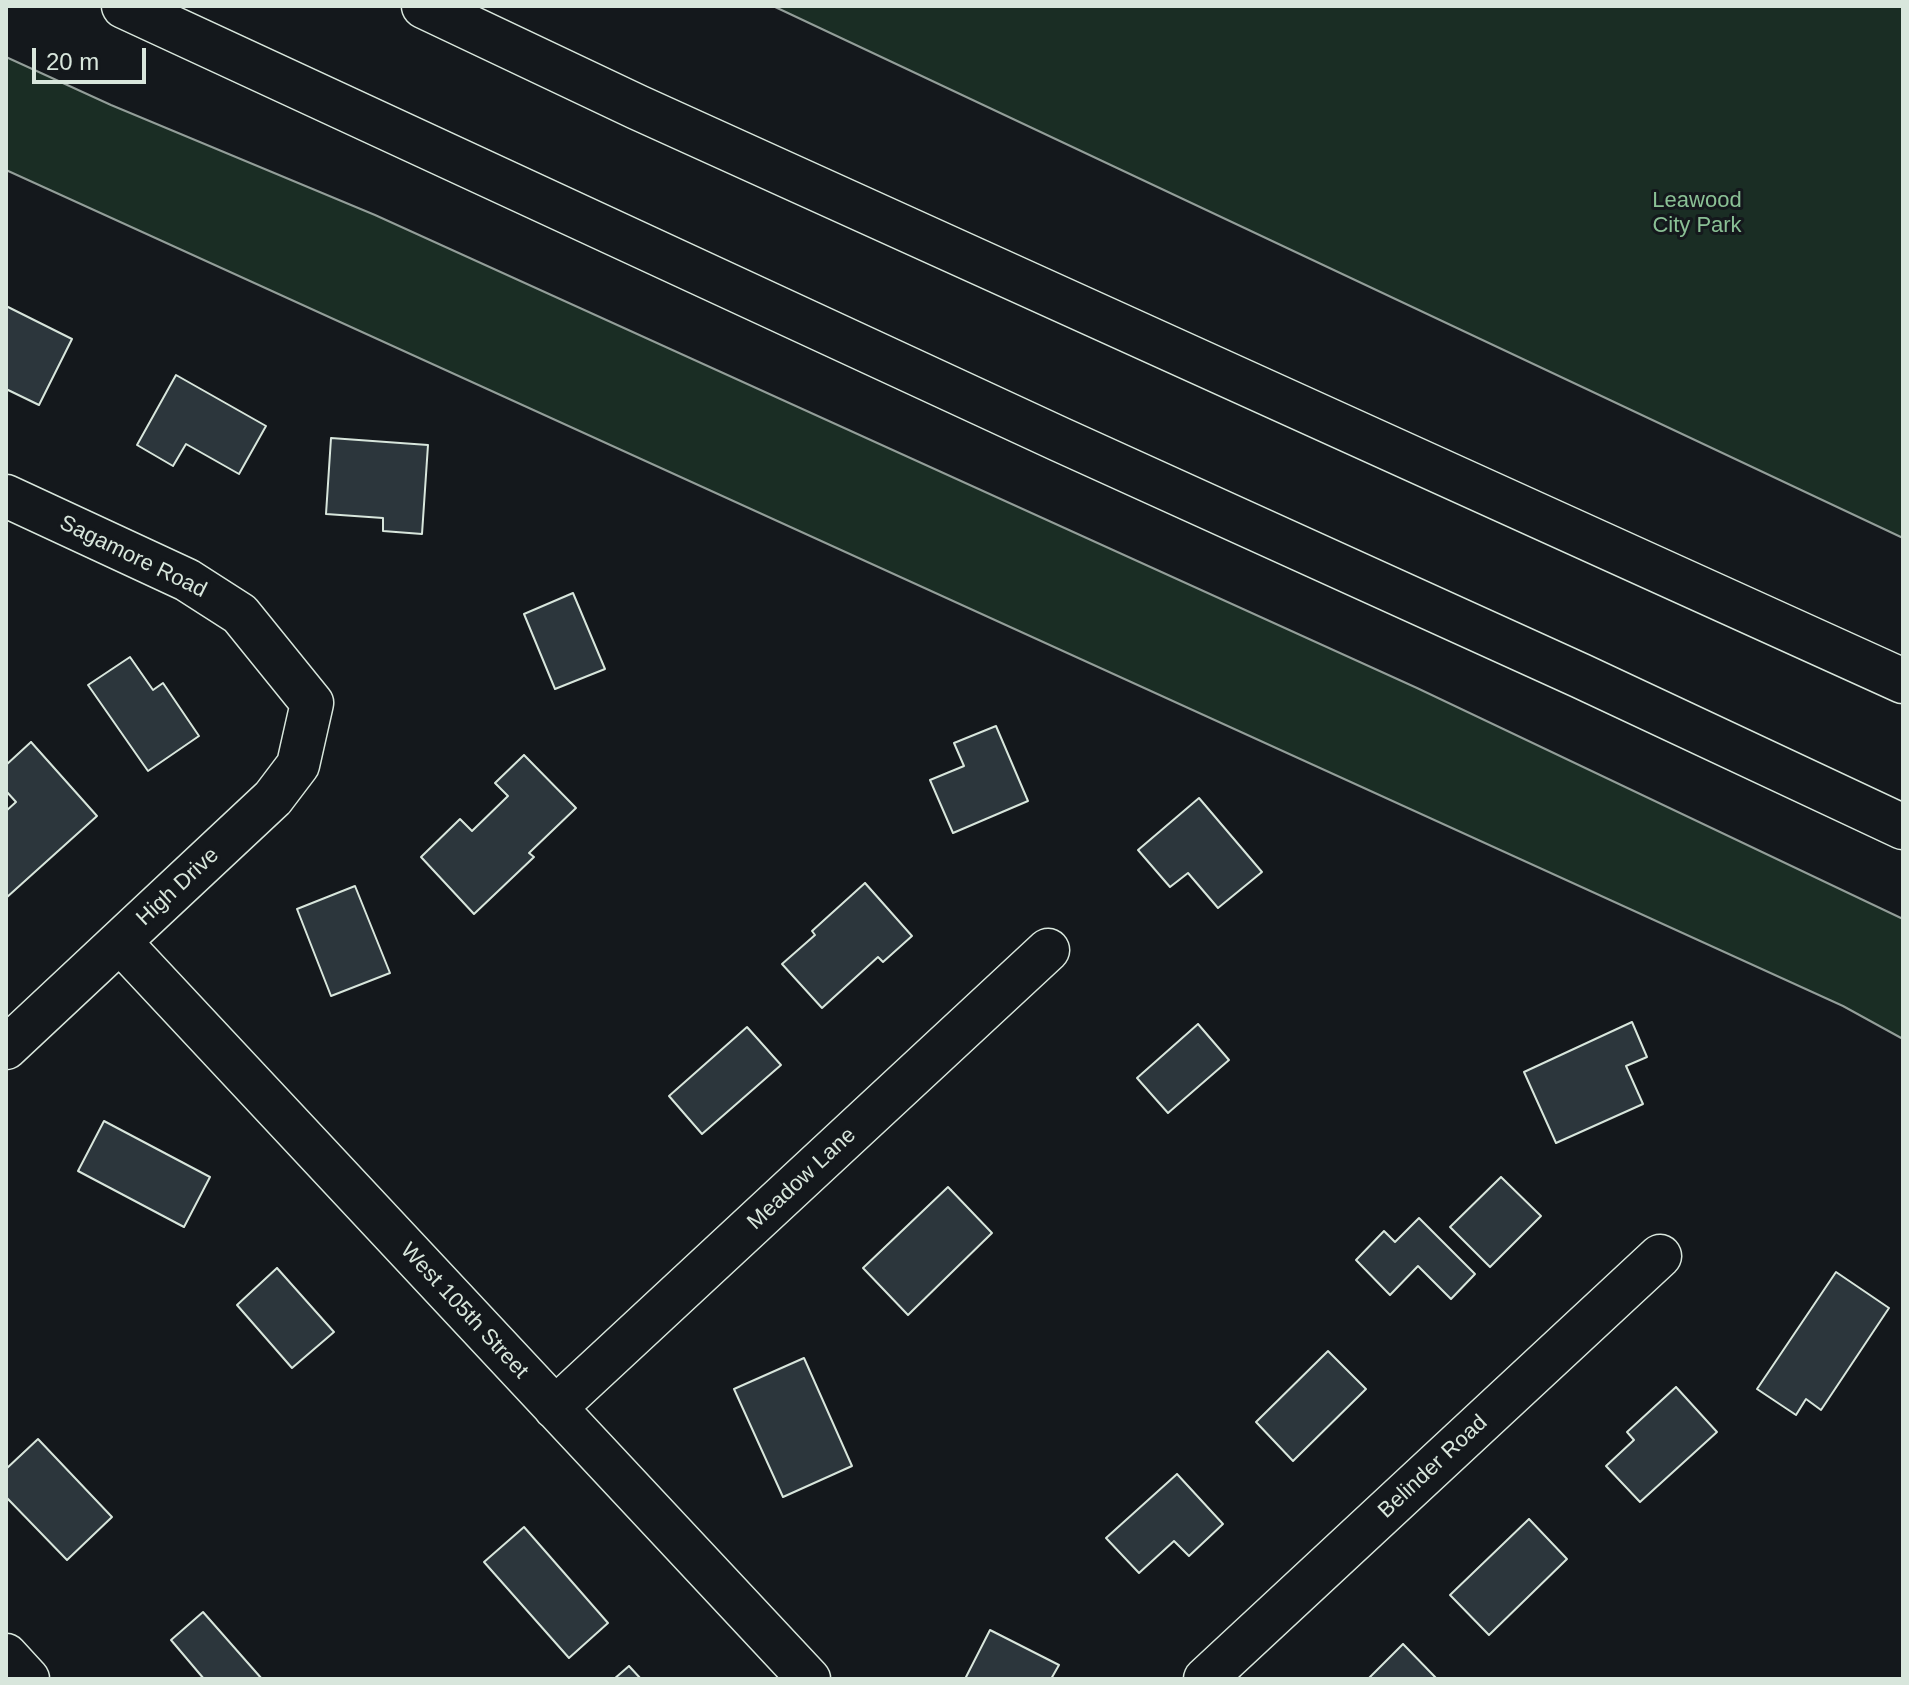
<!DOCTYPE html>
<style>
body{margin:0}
#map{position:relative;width:1909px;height:1685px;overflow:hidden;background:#14181c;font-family:Arial,sans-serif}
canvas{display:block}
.frame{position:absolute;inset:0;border:8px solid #d8e6dc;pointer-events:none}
.scale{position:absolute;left:32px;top:48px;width:114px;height:36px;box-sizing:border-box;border:4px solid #d8e6dc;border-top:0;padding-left:10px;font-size:24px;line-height:28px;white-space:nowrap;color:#d8e6dc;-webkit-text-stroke:6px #14181c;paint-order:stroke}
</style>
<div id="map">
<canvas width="1909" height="1685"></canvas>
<div class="frame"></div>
<div class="scale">20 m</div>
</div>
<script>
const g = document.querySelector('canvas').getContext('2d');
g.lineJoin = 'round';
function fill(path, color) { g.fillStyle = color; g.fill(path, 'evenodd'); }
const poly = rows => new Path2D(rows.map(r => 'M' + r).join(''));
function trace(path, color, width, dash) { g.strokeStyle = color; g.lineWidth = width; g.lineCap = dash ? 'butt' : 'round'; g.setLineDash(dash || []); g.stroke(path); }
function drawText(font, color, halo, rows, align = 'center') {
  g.font = font + ' Arial,sans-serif'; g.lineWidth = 6; g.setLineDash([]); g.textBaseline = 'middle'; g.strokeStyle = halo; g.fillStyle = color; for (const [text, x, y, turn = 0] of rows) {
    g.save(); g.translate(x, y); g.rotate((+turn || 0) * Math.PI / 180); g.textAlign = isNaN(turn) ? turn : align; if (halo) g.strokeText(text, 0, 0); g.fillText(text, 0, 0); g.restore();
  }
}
const green = poly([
 [773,6,1903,6,1903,538,773,6],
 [6,57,111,105,375,215,1417,688,1903,919,1903,1039,1843,1006,6,170,6,57]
]);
const building = poly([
 [6,306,72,339,39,405,6,389,6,306],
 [176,375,266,426,239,474,186,444,173,466,137,445,176,375],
 [331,438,428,445,422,534,383,531,383,518,326,514,331,438],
 [573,593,605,669,555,689,524,614,573,593],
 [130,657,153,690,163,683,199,736,148,771,88,685,130,657],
 [996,726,1028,801,953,833,930,780,964,766,954,743,996,726],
 [31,742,97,816,6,898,6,811,16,802,6,791,6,765,31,742],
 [524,755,576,808,529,853,534,857,474,914,421,857,460,819,472,831,508,796,495,783,524,755],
 [1199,798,1262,872,1218,908,1188,873,1170,887,1138,850,1199,798],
 [865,883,912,936,883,962,878,957,822,1008,782,964,815,935,812,931,865,883],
 [355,886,390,973,331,996,297,909,355,886],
 [1632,1022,1647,1057,1626,1066,1643,1104,1556,1143,1524,1072,1632,1022],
 [1198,1024,1229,1060,1168,1113,1137,1078,1198,1024],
 [747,1027,781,1065,702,1134,669,1096,747,1027],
 [104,1121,210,1177,184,1227,78,1171,104,1121],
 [1501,1177,1541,1216,1490,1267,1450,1227,1501,1177],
 [948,1187,992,1233,908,1315,863,1268,948,1187],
 [1419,1218,1475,1274,1451,1299,1418,1266,1390,1295,1356,1260,1384,1231,1395,1242,1419,1218],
 [277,1268,334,1332,292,1368,237,1305,277,1268],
 [1836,1272,1889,1308,1821,1410,1806,1399,1796,1415,1757,1389,1836,1272],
 [1328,1351,1366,1389,1293,1461,1256,1422,1328,1351],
 [804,1358,852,1466,783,1497,734,1389,804,1358],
 [1676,1387,1717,1432,1640,1502,1606,1466,1634,1440,1627,1432,1676,1387],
 [38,1439,112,1517,67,1560,6,1497,6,1469,38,1439],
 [1177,1474,1223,1524,1189,1556,1174,1541,1139,1573,1106,1538,1177,1474],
 [1529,1519,1567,1559,1489,1635,1450,1595,1529,1519],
 [524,1527,608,1623,569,1658,484,1562,524,1527],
 [203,1612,262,1679,204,1679,171,1640,203,1612],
 [990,1630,1059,1665,1051,1679,965,1679,990,1630],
 [1403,1644,1437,1679,1368,1679,1403,1644],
 [629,1666,641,1679,614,1679,629,1666]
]);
const minor = poly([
 [6,496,187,580,240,614,312,703,298,765,273,798,6,1048],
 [120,942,809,1679],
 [555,1408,1048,950],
 [6,1655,28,1679],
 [1205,1679,1660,1256]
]);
const highway = poly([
 [124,6,1059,439,1581,676,1903,827],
 [424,6,637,107,1903,681]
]);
const parkNames = [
 ["Leawood",1697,201],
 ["City Park",1697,226]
];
const streetNames = [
 ["Sagamore Road",133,557,26],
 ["High Drive",178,887,-43],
 ["Meadow Lane",802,1179,-43],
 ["West 105th Street",464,1311,47],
 ["Belinder Road",1433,1467,-43]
];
fill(green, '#1a2d24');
trace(green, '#939e99', 2);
fill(building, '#2c363c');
trace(building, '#d8e6dc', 2);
trace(minor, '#d8e6dc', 45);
trace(highway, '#d8e6dc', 47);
trace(minor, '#14181c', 42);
trace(highway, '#14181c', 44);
drawText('22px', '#8ac095', '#14181c', parkNames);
drawText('22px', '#d8e6dc', '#14181c', streetNames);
</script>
